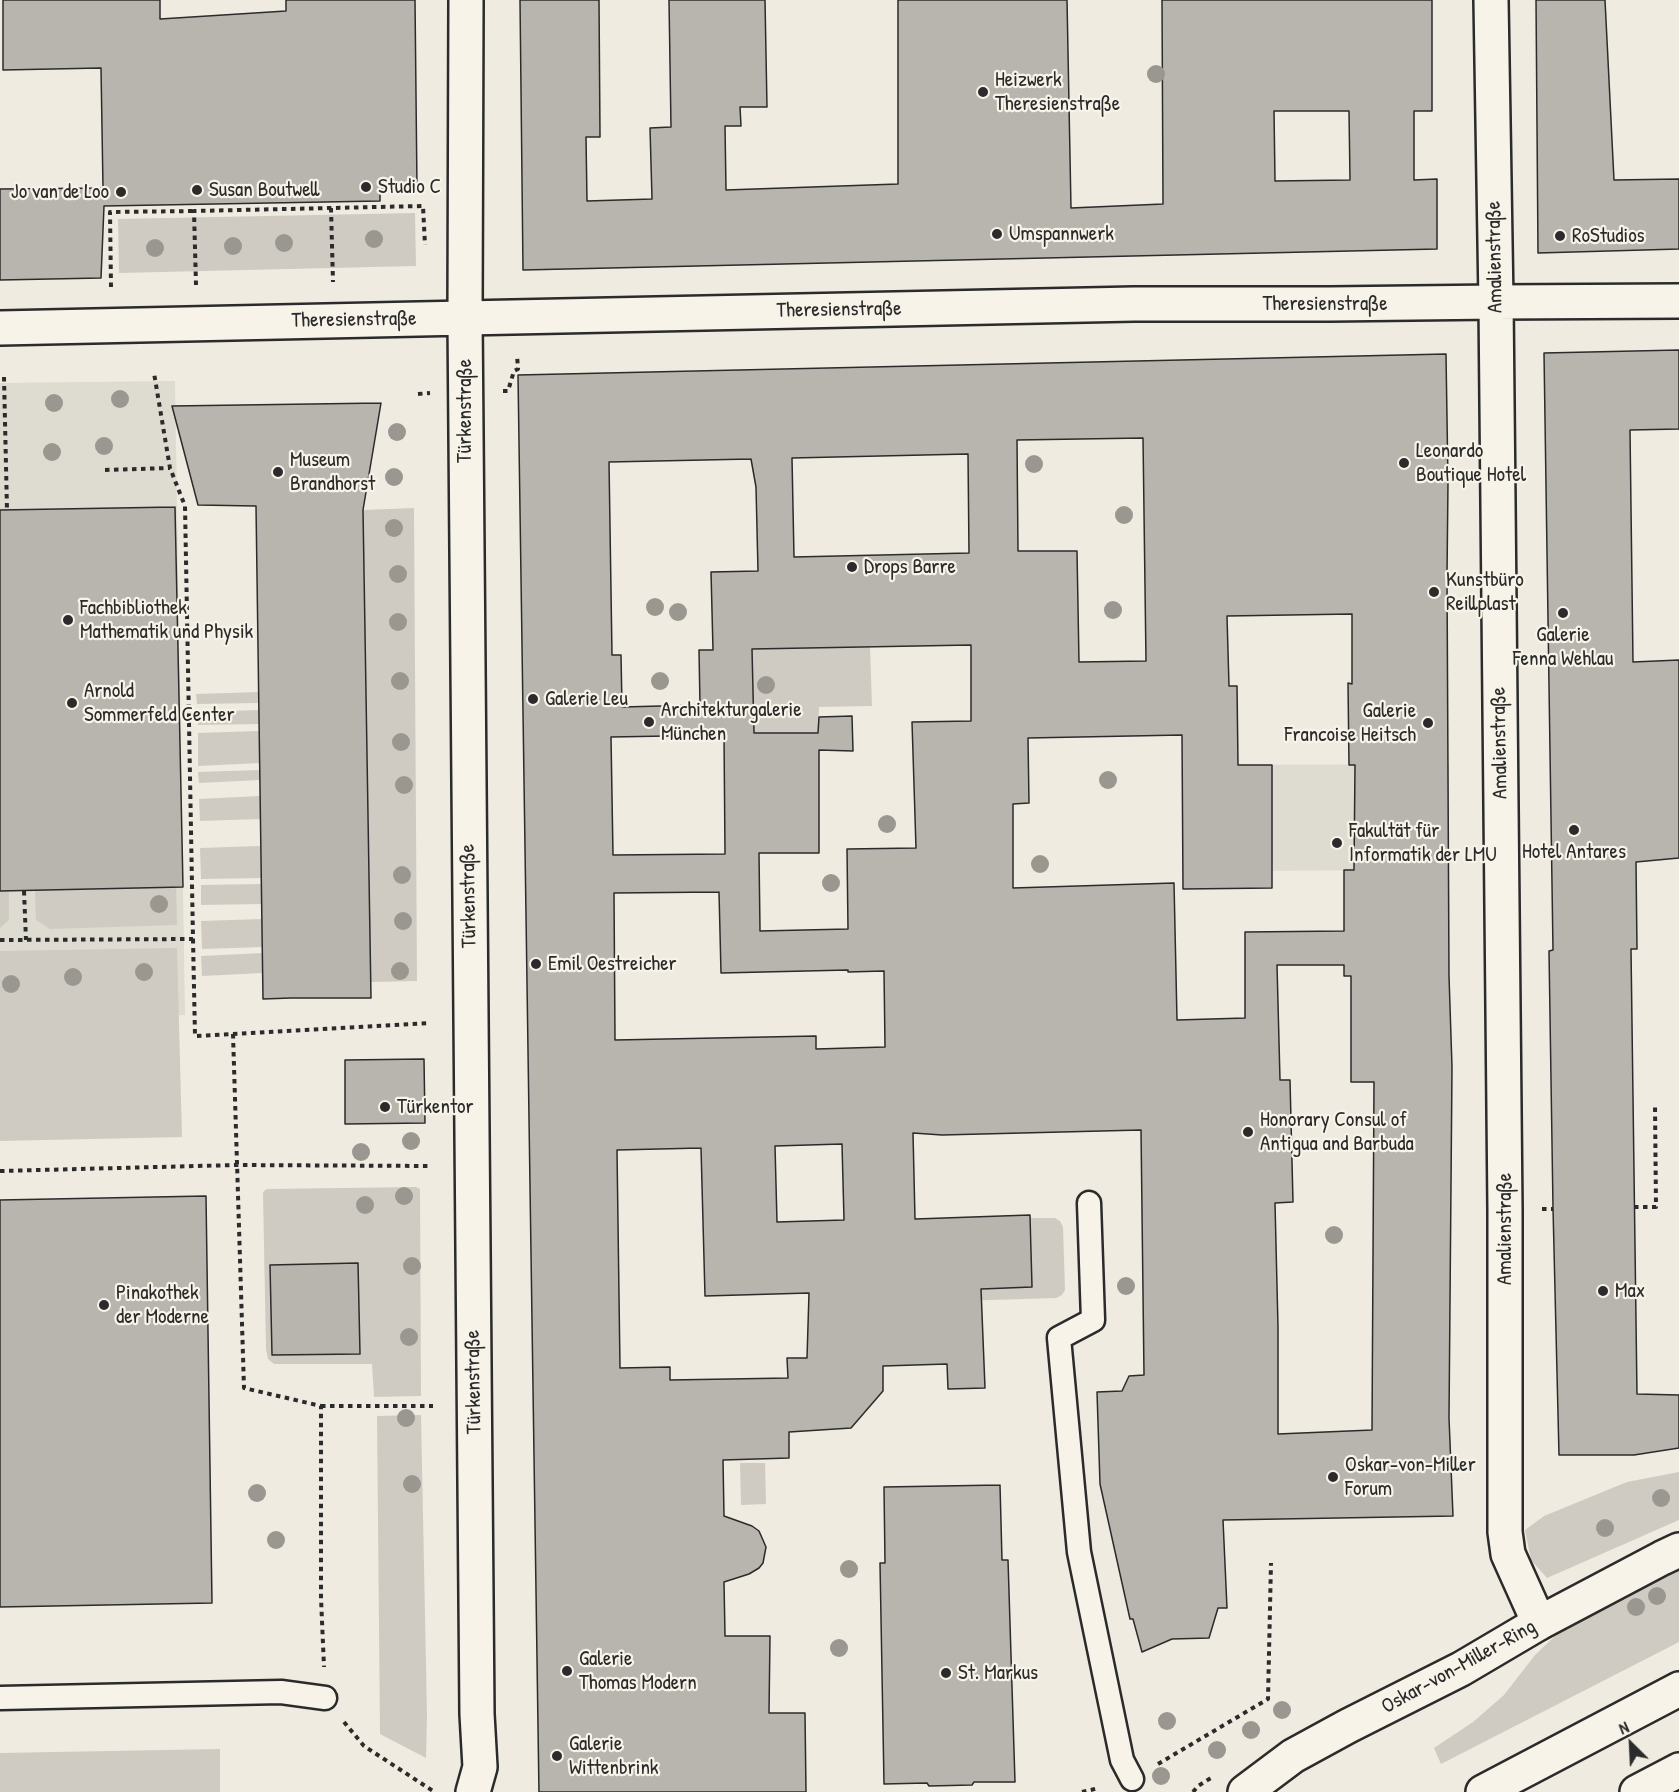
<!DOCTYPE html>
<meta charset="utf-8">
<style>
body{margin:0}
#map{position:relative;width:1679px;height:1792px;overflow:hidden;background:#efebe0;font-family:"Patrick Hand",sans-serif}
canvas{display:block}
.north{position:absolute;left:1601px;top:1714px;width:60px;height:60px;-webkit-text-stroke:4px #f7f3e8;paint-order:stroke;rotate:336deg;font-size:16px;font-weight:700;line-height:24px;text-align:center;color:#2b2b2b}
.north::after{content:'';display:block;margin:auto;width:21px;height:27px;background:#2b2b2b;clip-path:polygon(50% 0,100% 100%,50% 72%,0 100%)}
</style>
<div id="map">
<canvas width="1679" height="1792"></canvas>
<div class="north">N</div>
</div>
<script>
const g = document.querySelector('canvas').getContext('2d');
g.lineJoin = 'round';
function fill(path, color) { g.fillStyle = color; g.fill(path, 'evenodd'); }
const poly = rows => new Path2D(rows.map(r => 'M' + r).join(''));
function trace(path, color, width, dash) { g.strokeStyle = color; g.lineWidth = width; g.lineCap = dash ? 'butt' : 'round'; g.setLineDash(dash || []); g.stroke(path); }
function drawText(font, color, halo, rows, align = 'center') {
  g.font = font + ' "Patrick Hand",sans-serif'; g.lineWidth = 4.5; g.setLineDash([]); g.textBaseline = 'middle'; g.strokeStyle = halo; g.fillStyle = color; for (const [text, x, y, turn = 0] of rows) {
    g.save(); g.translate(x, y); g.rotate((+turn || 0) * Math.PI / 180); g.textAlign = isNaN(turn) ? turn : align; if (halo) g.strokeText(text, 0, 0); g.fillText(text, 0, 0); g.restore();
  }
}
const built = poly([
 [175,381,185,1015,0,1022,0,383],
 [1449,764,1449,870,1226,871,1226,765]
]);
const green = poly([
 [415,213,416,266,119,273,118,219],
 [414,508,417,981,371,982,363,510],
 [870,647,872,706,819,707,818,733,754,733,752,649],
 [259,692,259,703,197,704,196,694],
 [260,710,260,724,198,725,198,712],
 [259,731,260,763,198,766,198,733],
 [260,770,260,780,199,783,198,772],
 [260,796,261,819,200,821,199,799],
 [261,846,262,878,201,879,200,848],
 [262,884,262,904,201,905,201,885],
 [176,887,177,925,50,929,36,920,35,891],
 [0,891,9,891,9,920,0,928],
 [262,919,263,947,202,949,201,921],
 [177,948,182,1137,0,1141,0,951],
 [263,953,263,973,202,976,201,956],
 [416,1187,420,1189,421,1396,374,1397,372,1364,274,1364,268,1359,266,1349,263,1193,265,1190,268,1189],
 [1031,1218,1055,1218,1060,1221,1063,1227,1065,1290,1062,1295,1056,1298,927,1302,926,1290,1032,1287],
 [421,1415,427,1715,426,1758,380,1734,377,1416],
 [740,1463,765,1463,766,1504,741,1505],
 [1679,1472,1679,1520,1547,1578,1531,1560,1525,1530,1544,1516,1627,1482],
 [1679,1562,1679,1642,1441,1764,1434,1748,1473,1722,1504,1695,1535,1655,1570,1622],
 [220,1749,220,1792,0,1792,0,1753]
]);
const building = poly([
 [3,0,160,0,160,19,286,11,286,0,415,0,417,188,380,189,380,201,104,206,101,278,0,280,0,189,103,188,101,68,3,70,3,0],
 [520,0,599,0,600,137,586,137,587,201,652,199,650,128,671,127,669,0,765,0,767,107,740,107,741,126,725,126,726,190,898,184,898,0,1067,0,1071,208,1163,204,1162,0,1432,0,1432,111,1414,111,1414,180,1437,179,1437,249,523,270,520,0],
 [1274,111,1349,111,1350,180,1275,181,1274,111],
 [1536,0,1605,0,1614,180,1679,179,1679,249,1538,253,1536,0],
 [1679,350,1679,429,1630,430,1633,662,1679,660,1679,858,1636,862,1637,949,1631,949,1637,1394,1679,1395,1679,1448,1634,1455,1559,1455,1553,1208,1549,951,1553,950,1544,353,1679,350],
 [1446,354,1448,482,1447,575,1449,976,1452,1067,1449,1418,1453,1516,1223,1520,1227,1608,1218,1608,1209,1638,1172,1639,1142,1652,1133,1619,1130,1619,1100,1484,1097,1392,1122,1391,1129,1376,1144,1375,1141,1130,942,1135,913,1133,915,1219,1030,1215,1032,1287,981,1289,985,1388,948,1389,947,1364,883,1366,883,1391,851,1428,789,1432,789,1458,723,1460,724,1516,752,1526,759,1531,766,1547,763,1563,759,1568,749,1574,724,1582,725,1636,770,1636,769,1713,805,1713,806,1792,539,1792,518,375,1446,354],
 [1143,438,1146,661,1079,662,1077,551,1018,551,1017,440,1143,438],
 [968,454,969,553,794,557,792,458,968,454],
 [751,459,756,487,758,571,711,572,713,650,699,650,700,705,622,707,621,655,612,655,609,462,751,459],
 [1352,614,1352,684,1348,683,1349,765,1355,765,1354,870,1344,870,1344,931,1245,932,1245,1018,1177,1020,1174,883,1013,888,1013,804,1029,803,1028,738,1182,735,1183,889,1272,888,1272,765,1238,765,1237,686,1229,686,1227,616,1352,614],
 [971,645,971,721,912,722,916,848,847,849,848,929,760,931,759,853,819,853,819,750,853,751,852,716,819,717,818,733,754,733,752,649,971,645],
 [724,735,725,854,613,855,611,737,724,735],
 [719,892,721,973,848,970,848,972,884,971,885,1047,816,1049,816,1036,615,1040,614,893,719,892],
 [1277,965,1344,965,1344,976,1351,976,1351,1082,1374,1082,1372,1430,1278,1434,1278,1327,1275,1203,1293,1202,1290,1080,1280,1080,1277,965],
 [842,1144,844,1220,777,1222,775,1146,842,1144],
 [701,1148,705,1296,809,1293,807,1358,787,1358,788,1378,670,1380,670,1367,620,1368,617,1150,701,1148],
 [381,403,363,510,371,998,291,998,263,999,256,506,198,505,172,406,381,403],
 [175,507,183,887,0,891,0,510,175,507],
 [424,1059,425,1123,345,1124,345,1060,424,1059],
 [206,1196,212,1603,0,1607,0,1200,206,1196],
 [358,1263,360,1354,272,1355,270,1265,358,1263],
 [1000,1485,1002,1560,1008,1560,1015,1782,974,1782,972,1785,929,1786,927,1783,884,1784,880,1563,885,1563,884,1487,1000,1485]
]);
const path = poly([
 [331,208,333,282],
 [196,285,194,211,423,206,425,245],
 [111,287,110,212,194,211],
 [4,377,7,510],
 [503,391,508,391,514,371,518,369,517,355],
 [418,394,430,393],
 [105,470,170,468],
 [24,891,26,940],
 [193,939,195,1036,429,1023],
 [0,940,193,939,185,506,170,468,154,373],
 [233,1034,244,1388,321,1406,321,1598,324,1667],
 [0,1171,236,1165,431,1166],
 [1634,1207,1656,1207,1655,1105],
 [1542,1209,1553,1209],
 [321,1406,433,1406],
 [344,1722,364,1746,433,1791],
 [1158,1764,1268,1699,1271,1563],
 [1082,1792,1099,1788],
 [1193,1792,1198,1786,1211,1778]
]);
const lane = poly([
 [1089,1203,1093,1320,1059,1338,1079,1552,1122,1760,1132,1779],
 [0,1698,281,1692,325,1698]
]);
const street = poly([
 [466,0,465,318,1134,304,1330,304,1496,302,1679,301],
 [1491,0,1496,302,1505,1210,1505,1532,1508,1554,1539,1623]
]);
const secondary = poly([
 [0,328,465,318,477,1714,480,1767,473,1792],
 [1245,1792,1293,1756,1348,1726,1461,1669,1539,1623,1662,1558,1679,1550],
 [1483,1792,1679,1689],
 [1637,1792,1679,1770]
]);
const trees = [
 [1156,74],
 [374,239],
 [284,243],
 [233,246],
 [155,248],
 [120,399],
 [54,403],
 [397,432],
 [104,446],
 [52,452],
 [1034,464],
 [394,477],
 [1124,515],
 [394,528],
 [398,574],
 [655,607],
 [1113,610],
 [678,612],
 [398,622],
 [400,681],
 [660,681],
 [766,685],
 [401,742],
 [1108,780],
 [404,785],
 [887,824],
 [1040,864],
 [402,875],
 [831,883],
 [159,904],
 [403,921],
 [400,971],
 [144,972],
 [73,977],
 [11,984],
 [411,1141],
 [361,1152],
 [404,1196],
 [365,1205],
 [1334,1235],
 [412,1266],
 [1126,1286],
 [409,1337],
 [406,1418],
 [412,1484],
 [257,1493],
 [1661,1498],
 [1605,1528],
 [276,1540],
 [849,1569],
 [1657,1596],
 [1636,1607],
 [839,1648],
 [1282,1710],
 [1167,1721],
 [1251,1730],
 [1217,1750],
 [1161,1776]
];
const markers = [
 [983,92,6,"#2b2b2b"],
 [366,187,6,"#2b2b2b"],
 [197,190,6,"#2b2b2b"],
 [121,192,6,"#2b2b2b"],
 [997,234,6,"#2b2b2b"],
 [1560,236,6,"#2b2b2b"],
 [1404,463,6,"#2b2b2b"],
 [278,472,6,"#2b2b2b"],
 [852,567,6,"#2b2b2b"],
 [1434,592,6,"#2b2b2b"],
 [1563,613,6,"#2b2b2b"],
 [68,620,6,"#2b2b2b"],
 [533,699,6,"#2b2b2b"],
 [72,703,6,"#2b2b2b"],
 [649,722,6,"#2b2b2b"],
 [1428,723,6,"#2b2b2b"],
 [1574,830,6,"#2b2b2b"],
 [1337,843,6,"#2b2b2b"],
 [536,964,6,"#2b2b2b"],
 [385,1107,6,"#2b2b2b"],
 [1248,1132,6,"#2b2b2b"],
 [1603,1291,6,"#2b2b2b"],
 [104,1305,6,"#2b2b2b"],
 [1333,1477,6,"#2b2b2b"],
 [567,1671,6,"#2b2b2b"],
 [946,1673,6,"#2b2b2b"],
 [557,1756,6,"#2b2b2b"]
];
const poiNames = [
 ["Heizwerk",995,80],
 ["Theresienstraße",995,104],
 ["Studio C",378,187],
 ["Susan Boutwell",209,190],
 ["Jo van de Loo",109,192,"right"],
 ["Umspannwerk",1009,234],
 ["RoStudios",1572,236],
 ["Leonardo",1416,451],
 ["Boutique Hotel",1416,475],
 ["Museum",290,460],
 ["Brandhorst",290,484],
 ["Drops Barre",864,567],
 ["Kunstbüro",1446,580],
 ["Reillplast",1446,604],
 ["Fachbibliothek",80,608],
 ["Mathematik und Physik",80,632],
 ["Galerie",1563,635,"center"],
 ["Fenna Wehlau",1563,659,"center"],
 ["Arnold",84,691],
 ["Sommerfeld Center",84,715],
 ["Galerie Leu",545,699],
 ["Architekturgalerie",661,710],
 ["München",661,734],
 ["Galerie",1416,711,"right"],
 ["Francoise Heitsch",1416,735,"right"],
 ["Fakultät für",1349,831],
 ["Informatik der LMU",1349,855],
 ["Hotel Antares",1574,852,"center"],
 ["Emil Oestreicher",548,964],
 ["Türkentor",397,1107],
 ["Honorary Consul of",1260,1120],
 ["Antigua and Barbuda",1260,1144],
 ["Max",1615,1291],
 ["Pinakothek",116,1293],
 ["der Moderne",116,1317],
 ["Oskar-von-Miller",1345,1465],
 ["Forum",1345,1489],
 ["Galerie",579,1659],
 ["Thomas Modern",579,1683],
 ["St. Markus",958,1673],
 ["Galerie",569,1744],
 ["Wittenbrink",569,1768]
];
const streetNames = [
 ["Amalienstraße",1495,257,-91],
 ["Theresienstraße",1325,304],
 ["Theresienstraße",839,310,-1],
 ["Theresienstraße",354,320,-1],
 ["Türkenstraße",465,411,-90],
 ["Amalienstraße",1500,743,-91],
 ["Türkenstraße",469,896,-91],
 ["Amalienstraße",1505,1229,-90],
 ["Türkenstraße",474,1382,-91],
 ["Oskar-von-Miller-Ring",1459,1667,-29]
];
fill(built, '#dedbd1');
fill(green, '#cfcbc2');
fill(building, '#b8b5ae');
trace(building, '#2b2b2b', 1.5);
trace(lane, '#2b2b2b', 27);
trace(street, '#2b2b2b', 38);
trace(secondary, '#2b2b2b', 38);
trace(path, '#2b2b2b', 4, [4.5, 4.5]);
trace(lane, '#f7f3e8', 22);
trace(street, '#f7f3e8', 33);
trace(secondary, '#f7f3e8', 33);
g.fillStyle = '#9a9791';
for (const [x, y] of trees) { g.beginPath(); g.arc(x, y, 9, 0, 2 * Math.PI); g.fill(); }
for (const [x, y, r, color] of markers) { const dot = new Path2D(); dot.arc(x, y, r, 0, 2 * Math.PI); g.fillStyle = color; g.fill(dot); trace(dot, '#f7f3e8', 2); }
drawText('21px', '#2b2b2b', '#f7f3e8', poiNames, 'left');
drawText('21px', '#2b2b2b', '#f7f3e8', streetNames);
</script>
